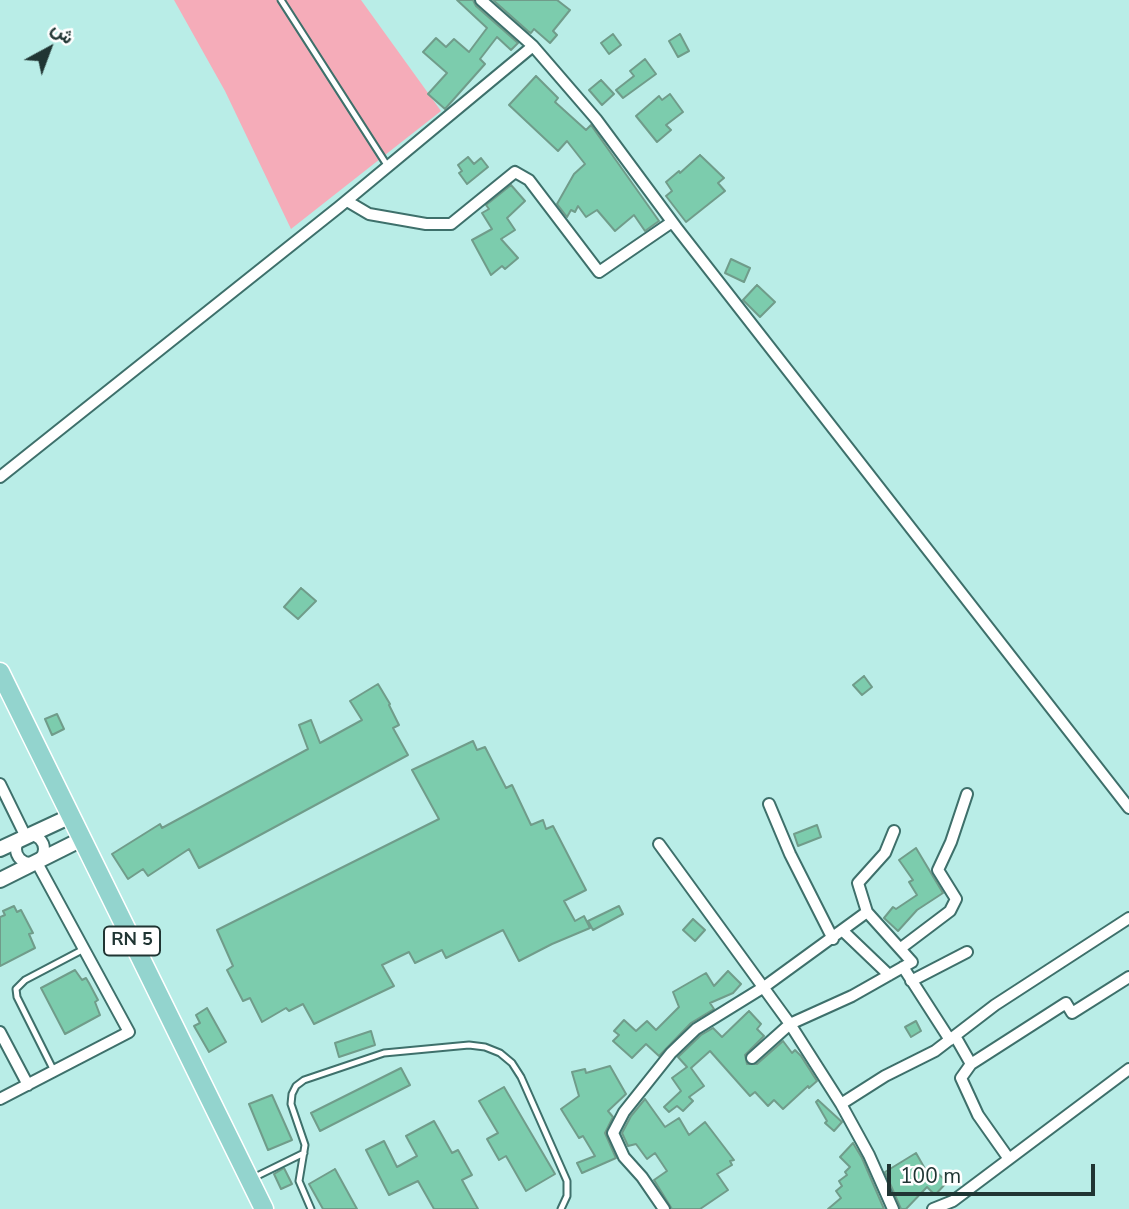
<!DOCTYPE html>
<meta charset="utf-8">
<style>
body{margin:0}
#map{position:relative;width:1129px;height:1209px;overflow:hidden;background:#b9ede7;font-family:"Nunito Sans",Vazirmatn,sans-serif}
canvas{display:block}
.north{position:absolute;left:14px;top:14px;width:70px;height:70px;-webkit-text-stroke:5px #fff;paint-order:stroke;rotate:41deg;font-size:19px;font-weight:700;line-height:28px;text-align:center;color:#203533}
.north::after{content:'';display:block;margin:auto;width:24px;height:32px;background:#203533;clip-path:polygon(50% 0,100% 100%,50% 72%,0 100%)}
.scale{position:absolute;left:887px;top:1164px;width:208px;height:32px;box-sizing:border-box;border:4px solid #203533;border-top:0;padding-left:9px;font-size:21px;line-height:24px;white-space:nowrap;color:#203533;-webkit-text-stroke:5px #fff;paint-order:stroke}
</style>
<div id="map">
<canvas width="1129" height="1209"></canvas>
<div class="north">ش</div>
<div class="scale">100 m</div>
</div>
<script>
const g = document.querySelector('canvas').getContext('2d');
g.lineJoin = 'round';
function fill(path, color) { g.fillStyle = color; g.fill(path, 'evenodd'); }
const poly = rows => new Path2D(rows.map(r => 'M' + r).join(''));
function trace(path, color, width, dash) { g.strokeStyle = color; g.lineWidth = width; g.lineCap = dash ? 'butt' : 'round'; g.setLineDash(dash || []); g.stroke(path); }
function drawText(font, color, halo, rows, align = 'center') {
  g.font = font + ' "Nunito Sans",sans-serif'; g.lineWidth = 5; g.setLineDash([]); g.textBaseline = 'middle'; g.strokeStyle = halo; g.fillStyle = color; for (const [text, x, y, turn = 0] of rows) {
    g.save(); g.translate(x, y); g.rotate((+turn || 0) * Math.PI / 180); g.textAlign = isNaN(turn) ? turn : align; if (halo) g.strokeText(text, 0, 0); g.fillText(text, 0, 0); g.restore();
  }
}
const green = poly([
 [174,0,361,0,441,111,291,229,225,91]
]);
const building = poly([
 [457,0,473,0,476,6,518,43,511,50,497,37,480,59,485,64,445,109,428,94,447,73,423,52,436,38,446,47,454,39,469,52,487,28,457,0],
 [493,0,557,0,570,10,553,31,557,35,550,43,534,29,531,33,529,32,493,0],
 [613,34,621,45,609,54,601,43,613,34],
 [680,34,689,51,678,57,669,41,680,34],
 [645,59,656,74,623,98,616,90,634,76,630,71,645,59],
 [536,76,558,98,555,102,586,130,591,125,659,221,645,231,634,215,615,231,597,210,586,217,578,206,575,212,571,210,567,217,557,204,574,174,585,164,567,141,558,151,509,105,536,76],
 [601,80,614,94,602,105,589,90,601,80],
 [670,94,683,112,666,125,671,130,657,142,636,116,659,96,662,100,670,94],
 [700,155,724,178,718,183,725,191,686,222,666,196,672,191,666,182,679,171,680,173,700,155],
 [468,157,474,164,481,158,488,167,467,184,459,173,462,171,458,165,468,157],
 [511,185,525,201,507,218,515,230,501,239,518,258,505,269,502,266,491,275,472,240,492,229,482,213,489,209,486,205,511,185],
 [731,259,750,268,744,282,725,273,731,259],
 [757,285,775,302,760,317,743,300,757,285],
 [301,588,316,601,298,619,284,607,301,588],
 [864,676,872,687,862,695,853,685,864,676],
 [378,684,390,704,389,705,399,725,393,728,408,755,199,868,189,849,148,876,143,869,128,879,112,854,160,824,162,828,308,749,299,725,311,720,320,743,362,720,350,701,378,684],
 [57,714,64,729,52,735,45,719,57,714],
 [473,741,477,750,485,747,506,788,512,785,531,825,543,820,546,829,553,826,586,890,564,901,575,921,584,916,590,928,552,944,519,961,503,930,446,958,442,950,415,963,409,952,382,965,394,986,314,1024,303,1004,289,1011,286,1008,262,1022,250,998,243,1001,227,970,233,966,217,930,439,819,412,770,473,741],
 [817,825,821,837,798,846,794,834,817,825],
 [916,848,943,893,917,910,898,931,884,918,893,907,896,909,917,895,909,882,913,880,899,860,916,848],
 [14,906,17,912,21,910,33,933,29,934,35,948,0,966,0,917,5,915,3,911,14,906],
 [619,906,623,914,593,930,588,921,619,906],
 [693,919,705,930,695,941,683,930,693,919],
 [75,970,82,980,86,978,89,983,98,1000,95,1002,100,1015,65,1034,41,988,75,970],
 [728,971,741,984,733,993,710,1003,714,1009,691,1023,659,1056,646,1044,632,1058,613,1041,619,1035,614,1031,624,1020,636,1031,647,1021,656,1030,679,1007,673,992,706,973,714,986,728,971],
 [207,1008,226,1042,209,1052,194,1026,200,1023,196,1015,207,1008],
 [749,1011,761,1024,757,1029,764,1036,745,1055,747,1064,757,1064,783,1041,792,1053,795,1050,801,1056,817,1081,809,1088,808,1086,783,1109,774,1100,768,1106,755,1092,750,1096,710,1051,691,1068,704,1086,689,1097,693,1101,683,1111,677,1106,669,1112,664,1107,681,1091,672,1078,687,1067,678,1057,701,1035,713,1028,722,1037,749,1011],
 [916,1021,921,1031,911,1037,905,1027,916,1021],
 [371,1031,375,1045,339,1057,335,1043,371,1031],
 [610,1066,626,1094,608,1111,613,1117,605,1133,616,1158,582,1173,577,1163,595,1156,583,1136,579,1138,561,1109,579,1096,572,1072,585,1069,586,1073,610,1066],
 [401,1068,410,1085,320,1131,311,1113,401,1068],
 [504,1087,555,1174,526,1191,506,1156,499,1160,487,1139,498,1133,479,1101,504,1087],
 [272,1095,292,1140,268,1150,249,1104,272,1095],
 [645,1099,665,1127,679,1118,689,1135,705,1122,734,1160,730,1161,732,1165,717,1174,728,1190,700,1209,672,1209,654,1180,667,1171,655,1153,647,1159,636,1144,628,1146,622,1133,631,1116,645,1099],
 [818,1100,842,1122,834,1131,825,1123,827,1121,816,1102,818,1100],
 [434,1121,452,1153,458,1150,472,1175,462,1180,478,1209,434,1209,418,1181,389,1195,366,1150,384,1141,397,1167,417,1156,406,1136,434,1121],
 [853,1143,862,1158,884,1209,828,1209,841,1198,836,1191,842,1186,839,1181,847,1175,845,1172,850,1167,840,1157,853,1143],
 [916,1153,928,1174,933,1169,947,1182,935,1195,927,1187,906,1209,901,1209,885,1172,916,1153],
 [284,1168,292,1184,281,1189,274,1174,284,1168],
 [335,1169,357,1209,323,1209,309,1184,335,1169]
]);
const service = poly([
 [281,0,387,165],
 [54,1071,17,997,16,989,25,980,84,949],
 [253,1178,304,1153],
 [311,1209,299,1181,305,1145,291,1104,292,1094,296,1086,304,1080,384,1053,469,1045,485,1047,500,1053,512,1063,521,1077,567,1181,567,1196,561,1209]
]);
const minor = poly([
 [481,0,533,46,596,119,676,227,1129,808],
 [347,201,369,214,426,224,451,224,515,172,529,180,599,272,672,222],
 [0,477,339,207,533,46],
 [0,784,25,835],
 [769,804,790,854,833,939],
 '16 849a14 14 0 1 1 28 0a14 14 0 1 1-28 0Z',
 [659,844,790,1024,841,1104,869,1155,893,1209],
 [867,912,858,883,885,853,894,831],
 [843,931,889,975],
 [901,948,950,911,956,899,938,870,951,842,967,794],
 [903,967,950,1040],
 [911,981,967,952],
 [0,1032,28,1085],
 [955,1036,971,1064],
 [0,1099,129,1032,36,861],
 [841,1104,885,1076,935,1051,995,1005,1129,918],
 [1009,1159,978,1115,961,1078,971,1064,1066,1003,1072,1013,1129,977],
 [664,1209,642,1177,624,1157,613,1133,624,1112,671,1053,696,1029,764,987,867,912,912,962,852,996,790,1024,752,1058],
 [933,1209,953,1201,1129,1069]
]);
const tertiary = poly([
 [0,849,71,816],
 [0,880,82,839]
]);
const primary = poly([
 [0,672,264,1209]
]);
const shields = [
 [132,941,56]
];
const shieldNames = [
 ["RN 5",132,941]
];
fill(green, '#f5acb9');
fill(building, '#7cccad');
trace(building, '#709c8a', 2);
trace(service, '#3e706b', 9);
trace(minor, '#3e706b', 14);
trace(tertiary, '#3e706b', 18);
trace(primary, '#fff', 21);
trace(service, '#fff', 5);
trace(minor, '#fff', 10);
trace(tertiary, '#fff', 14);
trace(primary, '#93d4ce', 18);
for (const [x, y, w] of shields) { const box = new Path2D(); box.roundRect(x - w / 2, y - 14.5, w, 29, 5); g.fillStyle = '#fff'; g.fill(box); trace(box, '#203533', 2); }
drawText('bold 18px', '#203533', null, shieldNames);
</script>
